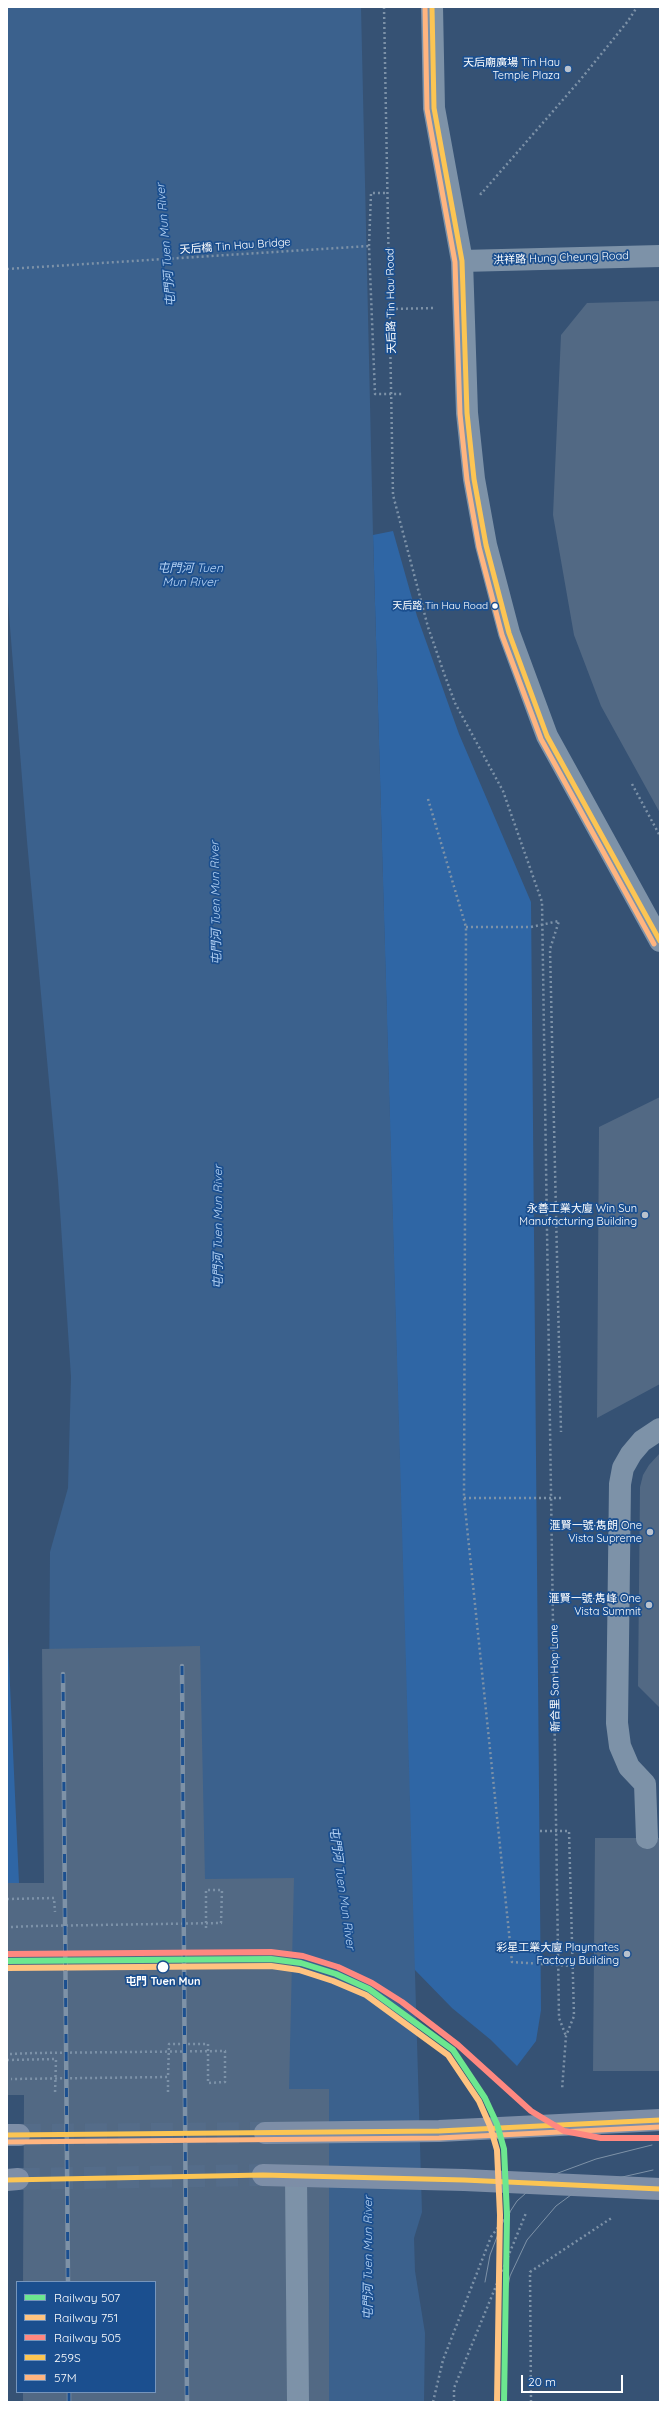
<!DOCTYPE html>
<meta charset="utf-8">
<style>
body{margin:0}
#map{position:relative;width:667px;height:2409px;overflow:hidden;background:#365274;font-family:Quicksand,sans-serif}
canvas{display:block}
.frame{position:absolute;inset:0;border:8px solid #fff;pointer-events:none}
.legend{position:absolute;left:16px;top:2281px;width:140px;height:112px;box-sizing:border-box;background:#1b4f8f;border:1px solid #7695bc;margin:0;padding:5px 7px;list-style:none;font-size:12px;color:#fff}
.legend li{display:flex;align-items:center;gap:8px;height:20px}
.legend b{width:20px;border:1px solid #7695bc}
.scale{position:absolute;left:521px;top:2375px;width:102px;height:18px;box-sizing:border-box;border:2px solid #fff;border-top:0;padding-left:5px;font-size:12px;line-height:14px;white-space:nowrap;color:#fff;-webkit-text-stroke:3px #1b4f8f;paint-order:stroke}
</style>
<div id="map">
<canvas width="667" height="2409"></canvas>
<div class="frame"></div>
<ul class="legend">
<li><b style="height:5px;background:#6ce78f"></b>Railway 507</li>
<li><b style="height:5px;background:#ffc380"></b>Railway 751</li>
<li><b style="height:5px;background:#ff8880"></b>Railway 505</li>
<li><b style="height:5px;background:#fcc553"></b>259S</li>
<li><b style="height:5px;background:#ffb580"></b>57M</li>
</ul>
<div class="scale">20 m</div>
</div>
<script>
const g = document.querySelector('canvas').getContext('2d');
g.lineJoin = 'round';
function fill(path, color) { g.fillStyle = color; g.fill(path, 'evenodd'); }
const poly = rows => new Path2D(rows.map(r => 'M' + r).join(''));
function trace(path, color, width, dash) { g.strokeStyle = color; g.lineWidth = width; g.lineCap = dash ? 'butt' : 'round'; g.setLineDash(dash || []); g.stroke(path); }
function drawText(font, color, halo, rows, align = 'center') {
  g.font = font + ' Quicksand,"Noto Sans TC",sans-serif'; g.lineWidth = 3.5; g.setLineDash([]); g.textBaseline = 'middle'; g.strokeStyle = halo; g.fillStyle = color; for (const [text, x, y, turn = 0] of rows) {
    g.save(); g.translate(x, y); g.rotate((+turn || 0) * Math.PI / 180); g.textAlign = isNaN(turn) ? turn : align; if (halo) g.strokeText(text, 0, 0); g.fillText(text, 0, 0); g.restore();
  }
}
const green = poly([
 [393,531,417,616,459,734,531,902,541,2010,536,2041,517,2066,491,2040,452,2008,414,1969,373,535],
 [7,1619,19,1883,7,1883]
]);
const water = poly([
 [7,7,361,7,373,535,422,2212,414,2238,415,2271,425,2333,424,2402,45,2402,155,2392,155,2282,45,2282,50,1552,68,1488,71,1377,58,1180,27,841,7,589]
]);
const building = poly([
 [660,301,660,813,601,706,574,635,553,515,561,335,587,303],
 [660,1097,660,1384,597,1418,599,1127],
 [660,1453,660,1708,638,1686,640,1487,643,1475,649,1465],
 [200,1646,205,1879,294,1878,289,2089,329,2089,329,2402,23,2402,23,2392,155,2392,155,2282,23,2282,24,2095,7,2095,7,1883,44,1883,42,1649],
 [595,1838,660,1838,660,2071,593,2071]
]);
const majorTunnel = poly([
 [19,2135,265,2133],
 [18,2179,263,2175]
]);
const path = poly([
 [384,7,393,495,428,627,445,676,455,703,503,791,542,902,559,2018,566,2036],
 [480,193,481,194,581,79,628,21,637,7],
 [369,246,371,193,388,193],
 [7,269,369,246,375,394,404,394],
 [391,309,435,308],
 [632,784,660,836],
 [428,799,466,927,464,1498,512,1962,573,1966],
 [466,927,531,927,559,921,550,949,561,1432],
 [464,1498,562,1498],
 [540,1831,569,1831,574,2016,566,2036,562,2090],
 [7,1899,54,1898,55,1912],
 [11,1927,35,1926,221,1923,222,1890,206,1890,206,1929],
 [10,2054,35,2053,225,2051,225,2082,208,2083,208,2044,169,2044,168,2077,11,2079],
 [7,2060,56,2059,55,2094],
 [168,2092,168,2077],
 [433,2402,443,2360,491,2237,510,2211],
 [454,2402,454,2388,526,2213],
 [531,2402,530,2272,613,2217]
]);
const minor = poly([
 [432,7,434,108,462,261,467,413,474,479,486,545,509,633,547,736,660,941],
 [462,261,660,256],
 [647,1838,645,1784,629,1767,620,1746,617,1723,620,1484,623,1468,631,1454,642,1441,660,1429],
 [296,2176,298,2402]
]);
const major = poly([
 [265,2133,439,2131,660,2120],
 [7,2135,19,2135],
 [263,2175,464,2180,660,2189],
 [7,2180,18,2179]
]);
const tram = poly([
 [485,2282,490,2255,502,2224,517,2201,535,2185,558,2173,596,2159,652,2145],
 [505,2301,510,2276,527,2240,556,2206,575,2192,596,2183,653,2170]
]);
const rail = poly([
 [182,1666,187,2402],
 [63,1674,68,2282],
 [69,2392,69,2402]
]);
const bus1 = poly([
 [432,7,434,108,462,261,467,413,474,479,486,545,509,633,547,736,660,941],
 [7,2135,439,2131,660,2120],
 [7,2180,263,2175,464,2180,660,2189]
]);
const bus2 = poly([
 [425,7,427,109,455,262,460,414,467,480,479,547,502,635,541,739,654,944],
 [7,2142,439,2138,660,2127]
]);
const rail1 = poly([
 [7,1961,271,1959,301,1963,336,1974,369,1989,453,2050,485,2098,497,2124,504,2149,507,2215,504,2402]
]);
const rail2 = poly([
 [7,1968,271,1966,299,1970,333,1981,366,1995,448,2055,479,2101,490,2126,497,2150,500,2215,497,2402]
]);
const rail3 = poly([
 [7,1954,271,1952,303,1956,338,1967,372,1983,402,2002,458,2045,531,2111,564,2131,601,2138,660,2138]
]);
const markers = [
 [568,69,4,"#b9c2ce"],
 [495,606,3.5,"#fff"],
 [645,1215,4,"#b9c2ce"],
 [650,1532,4,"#b9c2ce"],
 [649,1605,4,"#b9c2ce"],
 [627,1954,4,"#b9c2ce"],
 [163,1967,6,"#fff"]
];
const busNames = [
 ["天后路 Tin Hau Road",488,606]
];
const poiNames = [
 ["天后廟廣場 Tin Hau",560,63],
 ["Temple Plaza",560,76],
 ["永善工業大廈 Win Sun",637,1209],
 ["Manufacturing Building",637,1222],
 ["滙賢一號·雋朗 One",642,1526],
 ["Vista Supreme",642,1539],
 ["滙賢一號·雋峰 One",641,1599],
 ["Vista Summit",641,1612],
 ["彩星工業大廈 Playmates",619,1948],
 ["Factory Building",619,1961]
];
const streetNames = [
 ["天后橋 Tin Hau Bridge",235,246,-4],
 ["洪祥路 Hung Cheung Road",561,258,-2],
 ["天后路 Tin Hau Road",391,301,-91],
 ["新合里 San Hop Lane",555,1678,-91]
];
const stopNames = [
 ["屯門 Tuen Mun",163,1982]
];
const waterNames = [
 ["屯門河 Tuen Mun River",166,245,-95],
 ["屯門河 Tuen",190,568],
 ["Mun River",190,582],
 ["屯門河 Tuen Mun River",216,903,-91],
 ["屯門河 Tuen Mun River",218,1227,-90],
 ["屯門河 Tuen Mun River",342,1888,82],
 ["屯門河 Tuen Mun River",368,2258,-90]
];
fill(green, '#2f66a5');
fill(water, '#3b618d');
fill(building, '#526984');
trace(majorTunnel, '#546c89', 22, [22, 11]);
trace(path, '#7d92a8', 2.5, [2, 3]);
trace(minor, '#7d92a8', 22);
trace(major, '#7d8ea7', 22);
trace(tram, '#7e92a7', 1);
trace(rail, '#7e92a7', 4.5);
trace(rail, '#1b4f8f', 3, [9]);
trace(bus1, '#fcc553', 5);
trace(bus2, '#ffb580', 5);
trace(rail1, '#6ce78f', 6);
trace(rail2, '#ffc380', 6);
trace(rail3, '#ff8880', 6);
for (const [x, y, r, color] of markers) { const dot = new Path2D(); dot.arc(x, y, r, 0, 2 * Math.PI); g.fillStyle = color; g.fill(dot); trace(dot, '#1b4f8f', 1.5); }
drawText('10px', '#fff', '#1b4f8f', busNames, 'right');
drawText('11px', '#fff', '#1b4f8f', poiNames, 'right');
drawText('11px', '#fff', '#1b4f8f', streetNames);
drawText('bold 11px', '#fff', '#1b4f8f', stopNames);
drawText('italic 12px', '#b5d3f5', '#1b4f8f', waterNames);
</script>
